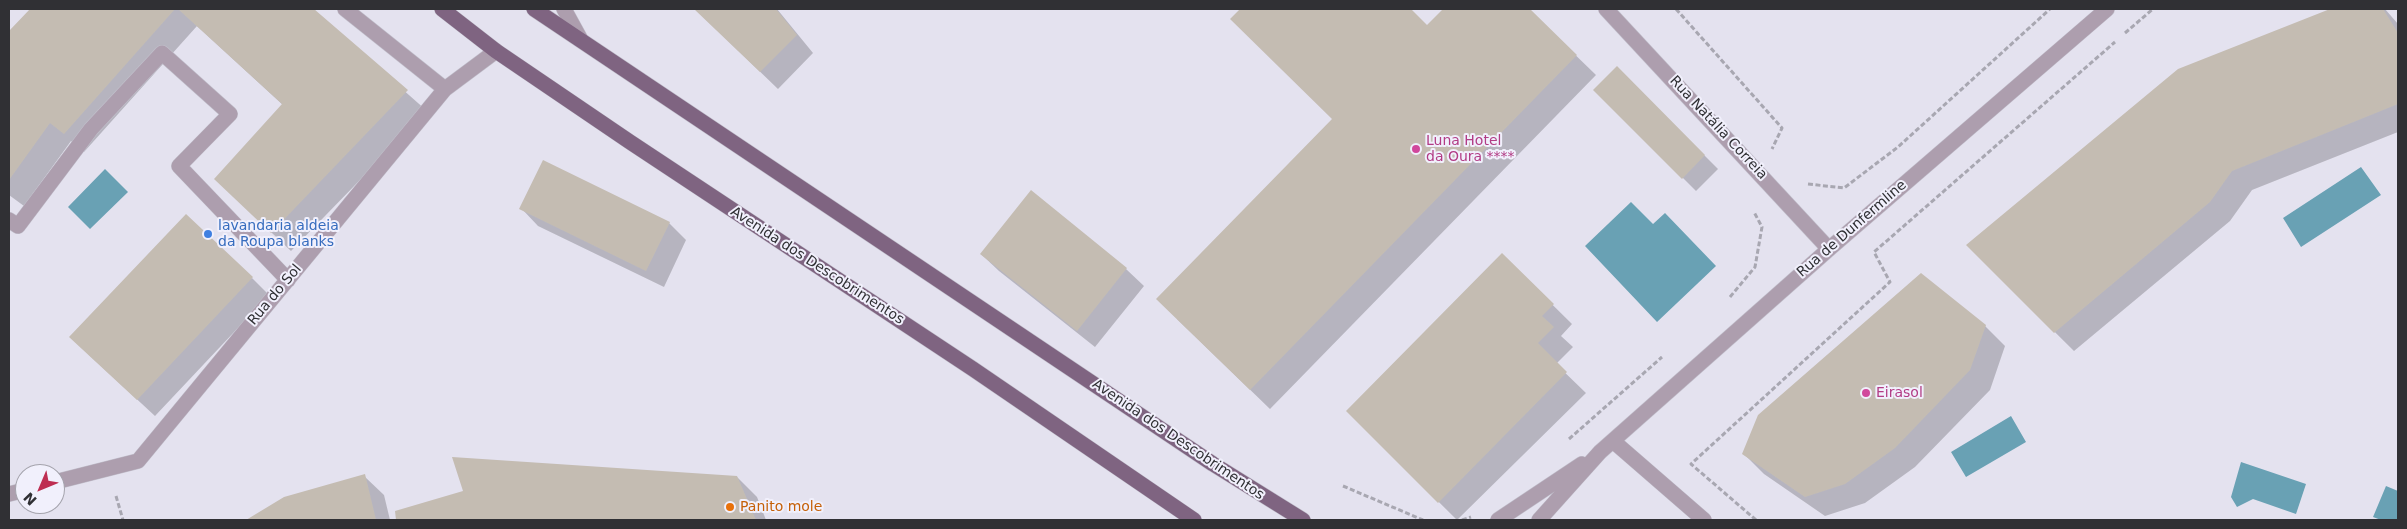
<!DOCTYPE html>
<meta charset="utf-8">
<style>
body{margin:0}
#map{position:relative;width:2407px;height:529px;overflow:hidden;background:#e4e2ef;font-family:"DejaVu Sans",sans-serif}
canvas{display:block}
.frame{position:absolute;inset:0;border:10px solid #303034;pointer-events:none}
.north{position:absolute;left:15px;top:464px;width:50px;height:50px;box-sizing:border-box;background:#f1f0fc;border:1px solid #a4a3ac;border-radius:50%;rotate:225deg;font-size:14px;font-weight:700;line-height:20px;text-align:center;color:#303034}
.north::after{content:'';display:block;margin:auto;width:18px;height:22px;background:#be2e52;clip-path:polygon(50% 0,100% 100%,50% 72%,0 100%)}
</style>
<div id="map">
<canvas width="2407" height="529"></canvas>
<div class="frame"></div>
<div class="north">N</div>
</div>
<script>
const g = document.querySelector('canvas').getContext('2d');
g.lineJoin = 'round';
function fill(path, color) { g.fillStyle = color; g.fill(path, 'evenodd'); }
const poly = rows => new Path2D(rows.map(r => 'M' + r).join(''));
function trace(path, color, width, dash) { g.strokeStyle = color; g.lineWidth = width; g.lineCap = dash ? 'butt' : 'round'; g.setLineDash(dash || []); g.stroke(path); }
function drawText(font, color, halo, rows, align = 'center') {
  g.font = font + ' "DejaVu Sans",sans-serif'; g.lineWidth = 4; g.setLineDash([]); g.textBaseline = 'middle'; g.strokeStyle = halo; g.fillStyle = color; for (const [text, x, y, turn = 0] of rows) {
    g.save(); g.translate(x, y); g.rotate((+turn || 0) * Math.PI / 180); g.textAlign = isNaN(turn) ? turn : align; if (halo) g.strokeText(text, 0, 0); g.fillText(text, 0, 0); g.restore();
  }
}
const water = poly([
 [2361,167,2381,195,2301,247,2283,218],
 [105,169,128,192,90,229,68,207],
 [1631,202,1653,224,1665,213,1716,266,1657,322,1585,246],
 [2011,416,2026,442,1966,477,1951,452],
 [2241,462,2306,484,2296,514,2253,499,2237,507,2231,497],
 [2386,486,2398,491,2398,520,2381,520,2373,517]
]);
const shadow = poly([
 [31,9,312,9,427,111,291,251,215,179,283,105,197,26,84,152,71,141,24,206,9,195,9,33],
 [695,9,777,9,813,53,778,89],
 [1241,9,1409,9,1427,26,1444,9,1528,9,1596,75,1270,409,1177,319,1334,119,1231,19],
 [2334,9,2385,9,2398,24,2398,132,2252,190,2230,221,2074,351,1967,245,2178,70],
 [1617,68,1718,169,1696,191,1595,90],
 [1031,192,1126,269,1144,286,1095,347,999,271,981,254],
 [521,208,669,223,686,240,664,287,538,226],
 [1502,255,1572,324,1561,336,1573,347,1556,364,1586,393,1457,520,1347,411],
 [252,278,269,295,155,416,88,354],
 [1985,326,2005,346,1990,390,1915,467,1865,503,1825,516,1764,474,1744,454],
 [364,476,384,495,390,520,248,520],
 [737,477,757,497,766,520,397,520,397,512]
]);
const building = poly([
 [30,9,175,9,64,134,50,123,9,180,9,31],
 [178,9,314,9,408,90,271,233,214,179,282,104],
 [694,9,776,9,797,35,760,72],
 [1240,9,1411,9,1427,25,1443,9,1530,9,1577,55,1250,390,1156,299,1332,119,1230,19],
 [2330,9,2383,9,2398,33,2398,104,2232,171,2210,202,2054,333,1966,245,2178,69],
 [1617,66,1705,155,1682,179,1593,90],
 [543,160,670,222,646,271,519,209],
 [1031,190,1127,268,1077,331,980,254],
 [186,214,253,277,137,400,69,337],
 [1502,253,1554,304,1542,316,1554,327,1538,343,1567,372,1438,503,1346,411],
 [1921,273,1986,325,1970,370,1895,448,1845,484,1805,497,1742,454,1758,415],
 [452,457,737,476,756,520,396,520,395,511,463,491],
 [365,474,376,520,246,520,284,497]
]);
const path = poly([
 [1676,9,1782,128,1772,149],
 [2125,33,2153,9],
 [1808,184,1844,188,1898,147,2050,9],
 [1730,297,1755,267,1762,227,1754,212],
 [1569,439,1662,357],
 [1343,486,1423,520],
 [116,496,123,520],
 [1462,520,1471,517],
 [1756,520,1691,464,1890,282,1874,252,2115,42]
]);
const minor = poly([
 [345,9,445,89],
 [564,9,581,40],
 [1606,9,1829,249],
 [9,220,18,226,91,129,162,53,230,114,179,166,288,280],
 [1613,441,1704,520],
 [55,482,138,461,445,89,496,51],
 [9,494,25,490],
 [1498,520,1582,464],
 [1539,520,1600,452,1829,249,2107,9]
]);
const major = poly([
 [442,9,496,51,630,142,973,369,1194,520],
 [534,9,1213,464,1303,520]
]);
const markers = [
 [1416,149,5,"#d1479c"],
 [208,234,5,"#3f7fe0"],
 [1866,393,5,"#d1479c"],
 [730,507,5,"#e8710a"]
];
const streetNames = [
 ["Rua Natália Correia",1718,128,47],
 ["Rua de Dunfermline",1852,229,-41],
 ["Avenida dos Descobrimentos",817,266,33],
 ["Rua do Sol",275,295,-50],
 ["Avenida dos Descobrimentos",1178,440,34]
];
const hotelNames = [
 ["Luna Hotel",1426,141],
 ["da Oura ****",1426,157],
 ["Eirasol",1876,393]
];
const shopNames = [
 ["lavandaria aldeia",218,226],
 ["da Roupa blanks",218,242]
];
const foodNames = [
 ["Panito mole",740,507]
];
fill(water, '#69a1b4');
fill(shadow, '#0003');
fill(building, '#c4bcb2');
trace(minor, '#c0beca', 16);
trace(major, '#c0beca', 16);
trace(path, '#a8a7b1', 3, [5, 2.5]);
trace(minor, '#ad9eae', 15);
trace(major, '#7f6481', 15);
for (const [x, y, r, color] of markers) { const dot = new Path2D(); dot.arc(x, y, r, 0, 2 * Math.PI); g.fillStyle = color; g.fill(dot); trace(dot, '#f1f0fc', 2); }
drawText('14px', '#303034', '#f1f0fc', streetNames);
drawText('14px', '#b23c85', '#f1f0fc', hotelNames, 'left');
drawText('14px', '#366cbe', '#f1f0fc', shopNames, 'left');
drawText('14px', '#c56008', '#f1f0fc', foodNames, 'left');
</script>
